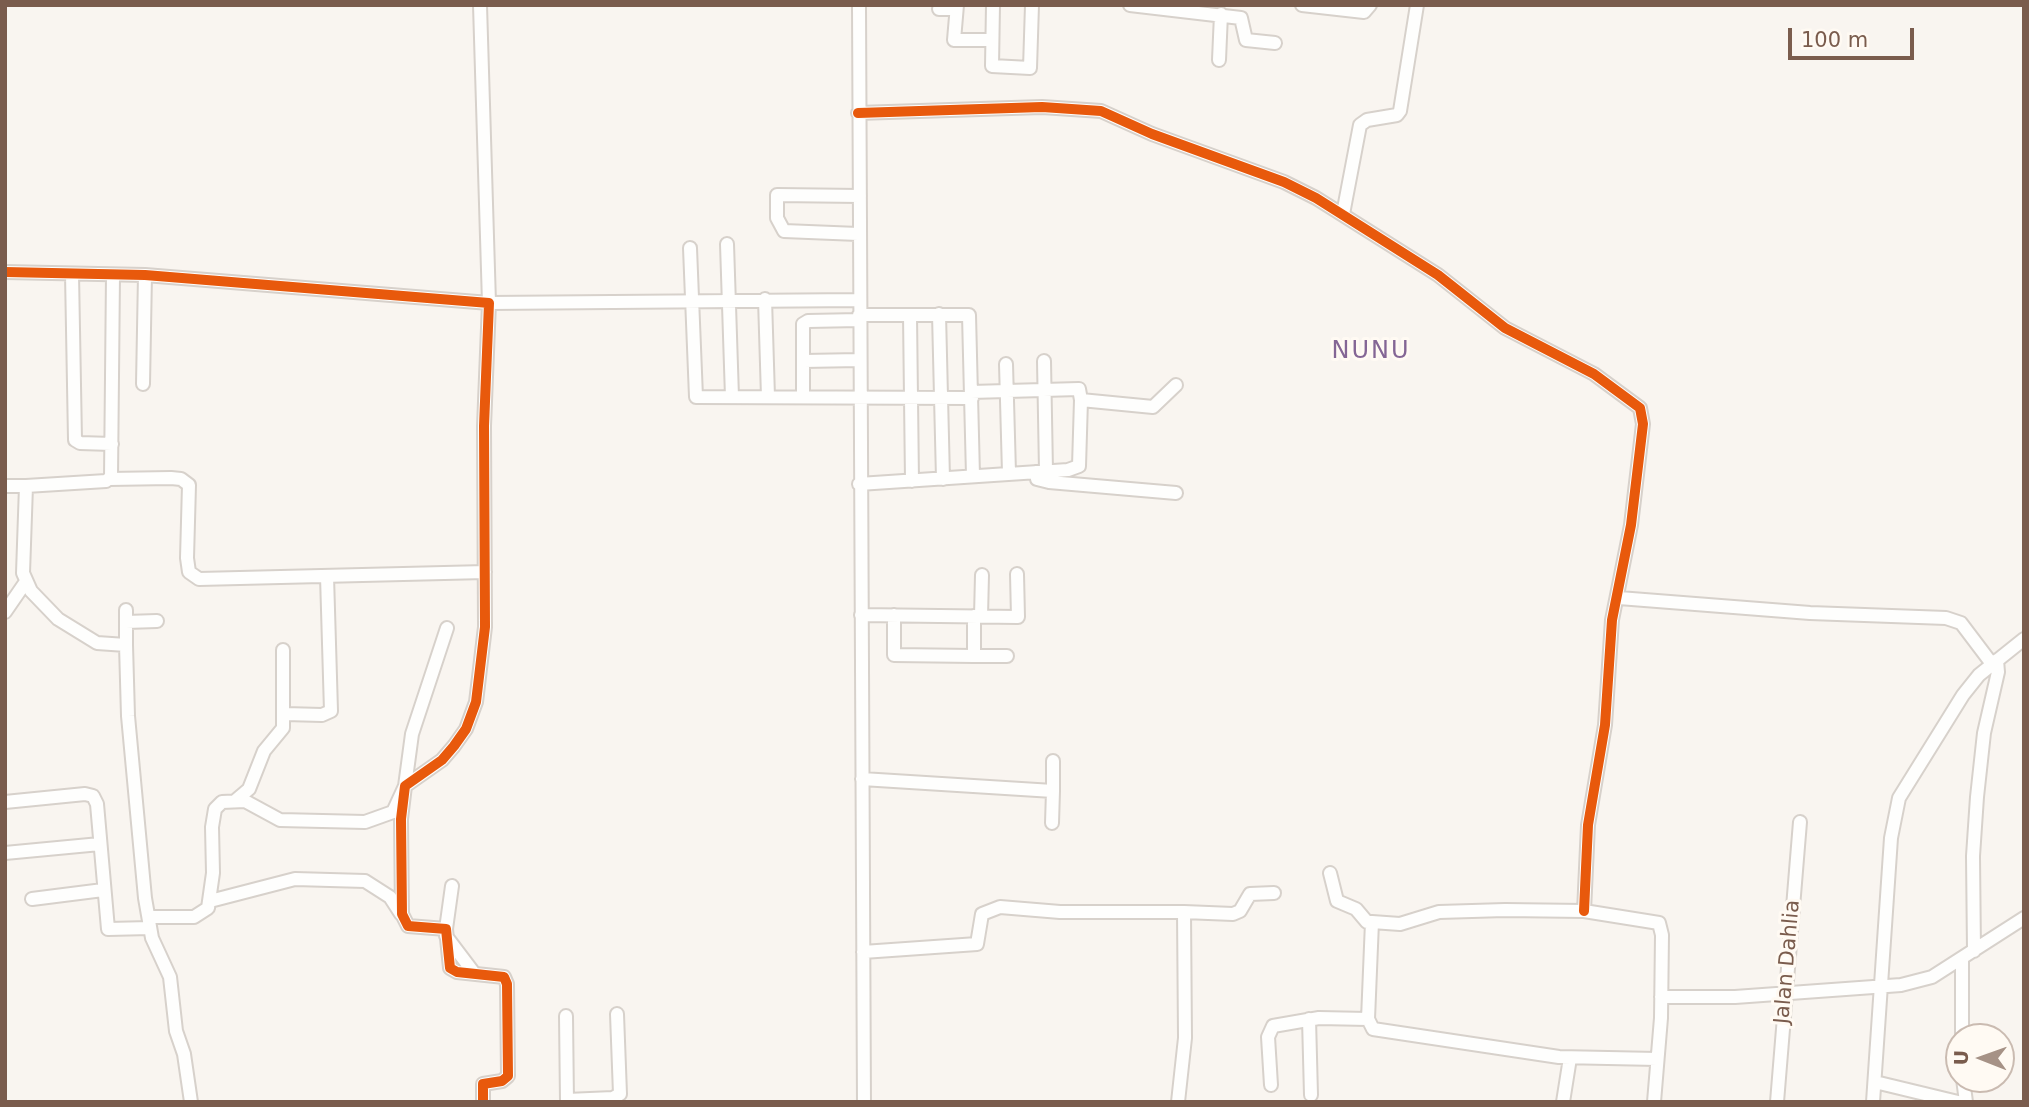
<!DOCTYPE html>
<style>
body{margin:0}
#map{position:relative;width:2029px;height:1107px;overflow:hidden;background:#f9f5f0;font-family:"DejaVu Sans",sans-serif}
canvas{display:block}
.frame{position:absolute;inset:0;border:7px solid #7a5c4d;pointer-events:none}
.north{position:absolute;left:1945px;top:1023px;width:70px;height:70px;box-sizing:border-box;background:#fffaf3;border:2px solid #cabbb1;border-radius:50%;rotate:271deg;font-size:19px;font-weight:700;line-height:28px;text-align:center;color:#7a5c4d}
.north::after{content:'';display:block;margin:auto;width:24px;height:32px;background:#a69286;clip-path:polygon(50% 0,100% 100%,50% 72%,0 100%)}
.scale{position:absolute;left:1788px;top:28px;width:126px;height:32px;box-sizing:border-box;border:4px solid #7a5c4d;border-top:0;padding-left:9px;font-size:21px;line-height:24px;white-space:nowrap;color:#7a5c4d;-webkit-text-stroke:5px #fffaf3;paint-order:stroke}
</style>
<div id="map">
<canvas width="2029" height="1107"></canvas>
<div class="frame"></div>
<div class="north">U</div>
<div class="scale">100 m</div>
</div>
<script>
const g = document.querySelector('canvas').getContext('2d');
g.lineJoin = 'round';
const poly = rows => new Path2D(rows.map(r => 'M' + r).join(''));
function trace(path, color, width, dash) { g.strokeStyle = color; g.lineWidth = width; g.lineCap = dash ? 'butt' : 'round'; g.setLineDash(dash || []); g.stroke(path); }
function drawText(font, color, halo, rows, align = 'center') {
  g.font = font + ' "DejaVu Sans",sans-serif'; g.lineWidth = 6; g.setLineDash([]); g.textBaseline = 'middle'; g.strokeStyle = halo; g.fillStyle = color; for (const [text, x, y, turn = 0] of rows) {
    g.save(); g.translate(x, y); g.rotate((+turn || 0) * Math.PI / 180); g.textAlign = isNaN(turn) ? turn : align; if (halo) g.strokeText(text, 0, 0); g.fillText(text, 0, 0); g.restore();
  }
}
const minor = poly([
 [480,5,489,303,859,300],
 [859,5,864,1102],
 [957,5,954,40,992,40],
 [993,5,992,66,1030,68,1032,5],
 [1130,5,1241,18,1246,40,1275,43],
 [1302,5,1364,12,1370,5],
 [939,9,955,9],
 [1219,60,1221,14],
 [858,113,1042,107,1101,111,1152,134,1284,182,1316,198,1438,275,1505,328,1594,374,1640,408,1643,424,1631,525,1612,620,1605,725,1588,825,1584,911],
 [1343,214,1360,125,1367,120,1397,115,1400,111,1417,5],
 [858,234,784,231,777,218,777,195,860,196],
 [727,244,732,397],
 [690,248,696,397,972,398],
 [5,272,145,275,489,303,484,426,485,627,476,702,466,729,454,746,442,760,405,786,401,819,402,914,408,926,446,929,450,968,457,972,504,977,507,984,508,1076,502,1081,483,1084,483,1102],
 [72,274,75,440,80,443,112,444],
 [765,299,768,397],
 [939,314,943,479],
 [859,315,969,315,973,476],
 [910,315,912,481],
 [804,361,859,360],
 [1044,361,1046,471],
 [1006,364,1009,473],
 [143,384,145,275],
 [803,397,803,324,808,321,859,320],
 [1081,400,1153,407,1176,385],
 [1036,472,1037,479,1049,482,1176,493],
 [109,479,171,478,181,479,189,485,187,558,189,572,199,579,485,572],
 [859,484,1068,470,1079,466,1081,400,1079,389,971,392],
 [5,486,26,486,23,573,31,591,58,619,97,643,126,645,128,716,145,898,152,938,170,977,176,1031,184,1054,191,1102],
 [26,486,106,481,111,477,113,275],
 [1619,598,1810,613,1946,618,1961,623,1992,664],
 [5,612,25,583],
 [861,615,1018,617,1017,574],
 [894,615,894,655,974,656,974,616],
 [981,616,982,575],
 [126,622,157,621],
 [126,645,126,610],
 [974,656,1007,656],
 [285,714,322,715,331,711,327,576],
 [862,779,1053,791,1052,823],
 [1053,791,1053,761],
 [236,800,249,789,264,751,283,728,283,650],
 [5,802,85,794,93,796,97,804,108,929,150,928],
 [5,853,100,844],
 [1330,873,1337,901,1356,909,1367,922,1372,922],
 [32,899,103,890],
 [210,901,295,879,365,881,390,897,401,914],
 [1184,912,1233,914,1240,911,1250,894,1274,893],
 [149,917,194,917,208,908,213,873,212,827,215,809,222,802,245,801,280,820,365,822,393,812,405,786,412,734,447,628],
 [446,929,452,886],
 [446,936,474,973],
 [1974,951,1973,856,1977,797,1984,733,1998,672,1997,660],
 [863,952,977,944,982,914,1000,907,1060,912,1184,912,1185,1038,1178,1102],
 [1661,997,1735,997,1901,985,1932,977,2024,918],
 [566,1016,567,1102],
 [1309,1019,1311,1095],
 [1962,1037,1962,958],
 [1963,1079,1966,1102],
 [1875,1082,1958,1102],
 [1271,1085,1268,1037,1273,1026,1319,1018,1368,1019],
 [567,1100,613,1098,620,1094,617,1014],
 [1563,1102,1570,1058],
 [1654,1102,1661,1018,1662,935,1659,923,1584,911,1505,910,1439,912,1400,924,1372,922,1368,1019,1373,1029,1559,1057,1657,1059],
 [1777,1102,1800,822],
 [1873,1102,1891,838,1899,798,1963,695,1979,675,2024,639]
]);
const cycleway = poly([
 [858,113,1042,107,1101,111,1152,134,1284,182,1316,198,1438,275,1505,328,1594,374,1640,408,1643,424,1631,525,1612,620,1605,725,1588,825,1584,911],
 [5,272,145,275,489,303,484,426,485,627,476,702,466,729,454,746,442,760,405,786,401,819,402,914,408,926,446,929,450,968,457,972,504,977,507,984,508,1076,502,1081,483,1084,483,1102]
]);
const streetNames = [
 ["Jalan Dahlia",1788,962,-85]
];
const quarterNames = [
 ["NUNU",1371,352]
];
trace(minor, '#d7d1cb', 16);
trace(minor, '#fefefd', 12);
trace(cycleway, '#e8590c', 10);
drawText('21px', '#7a5c4d', '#fffaf3', streetNames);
g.letterSpacing = '2px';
drawText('24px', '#846695', '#fffaf3', quarterNames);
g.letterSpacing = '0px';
</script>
